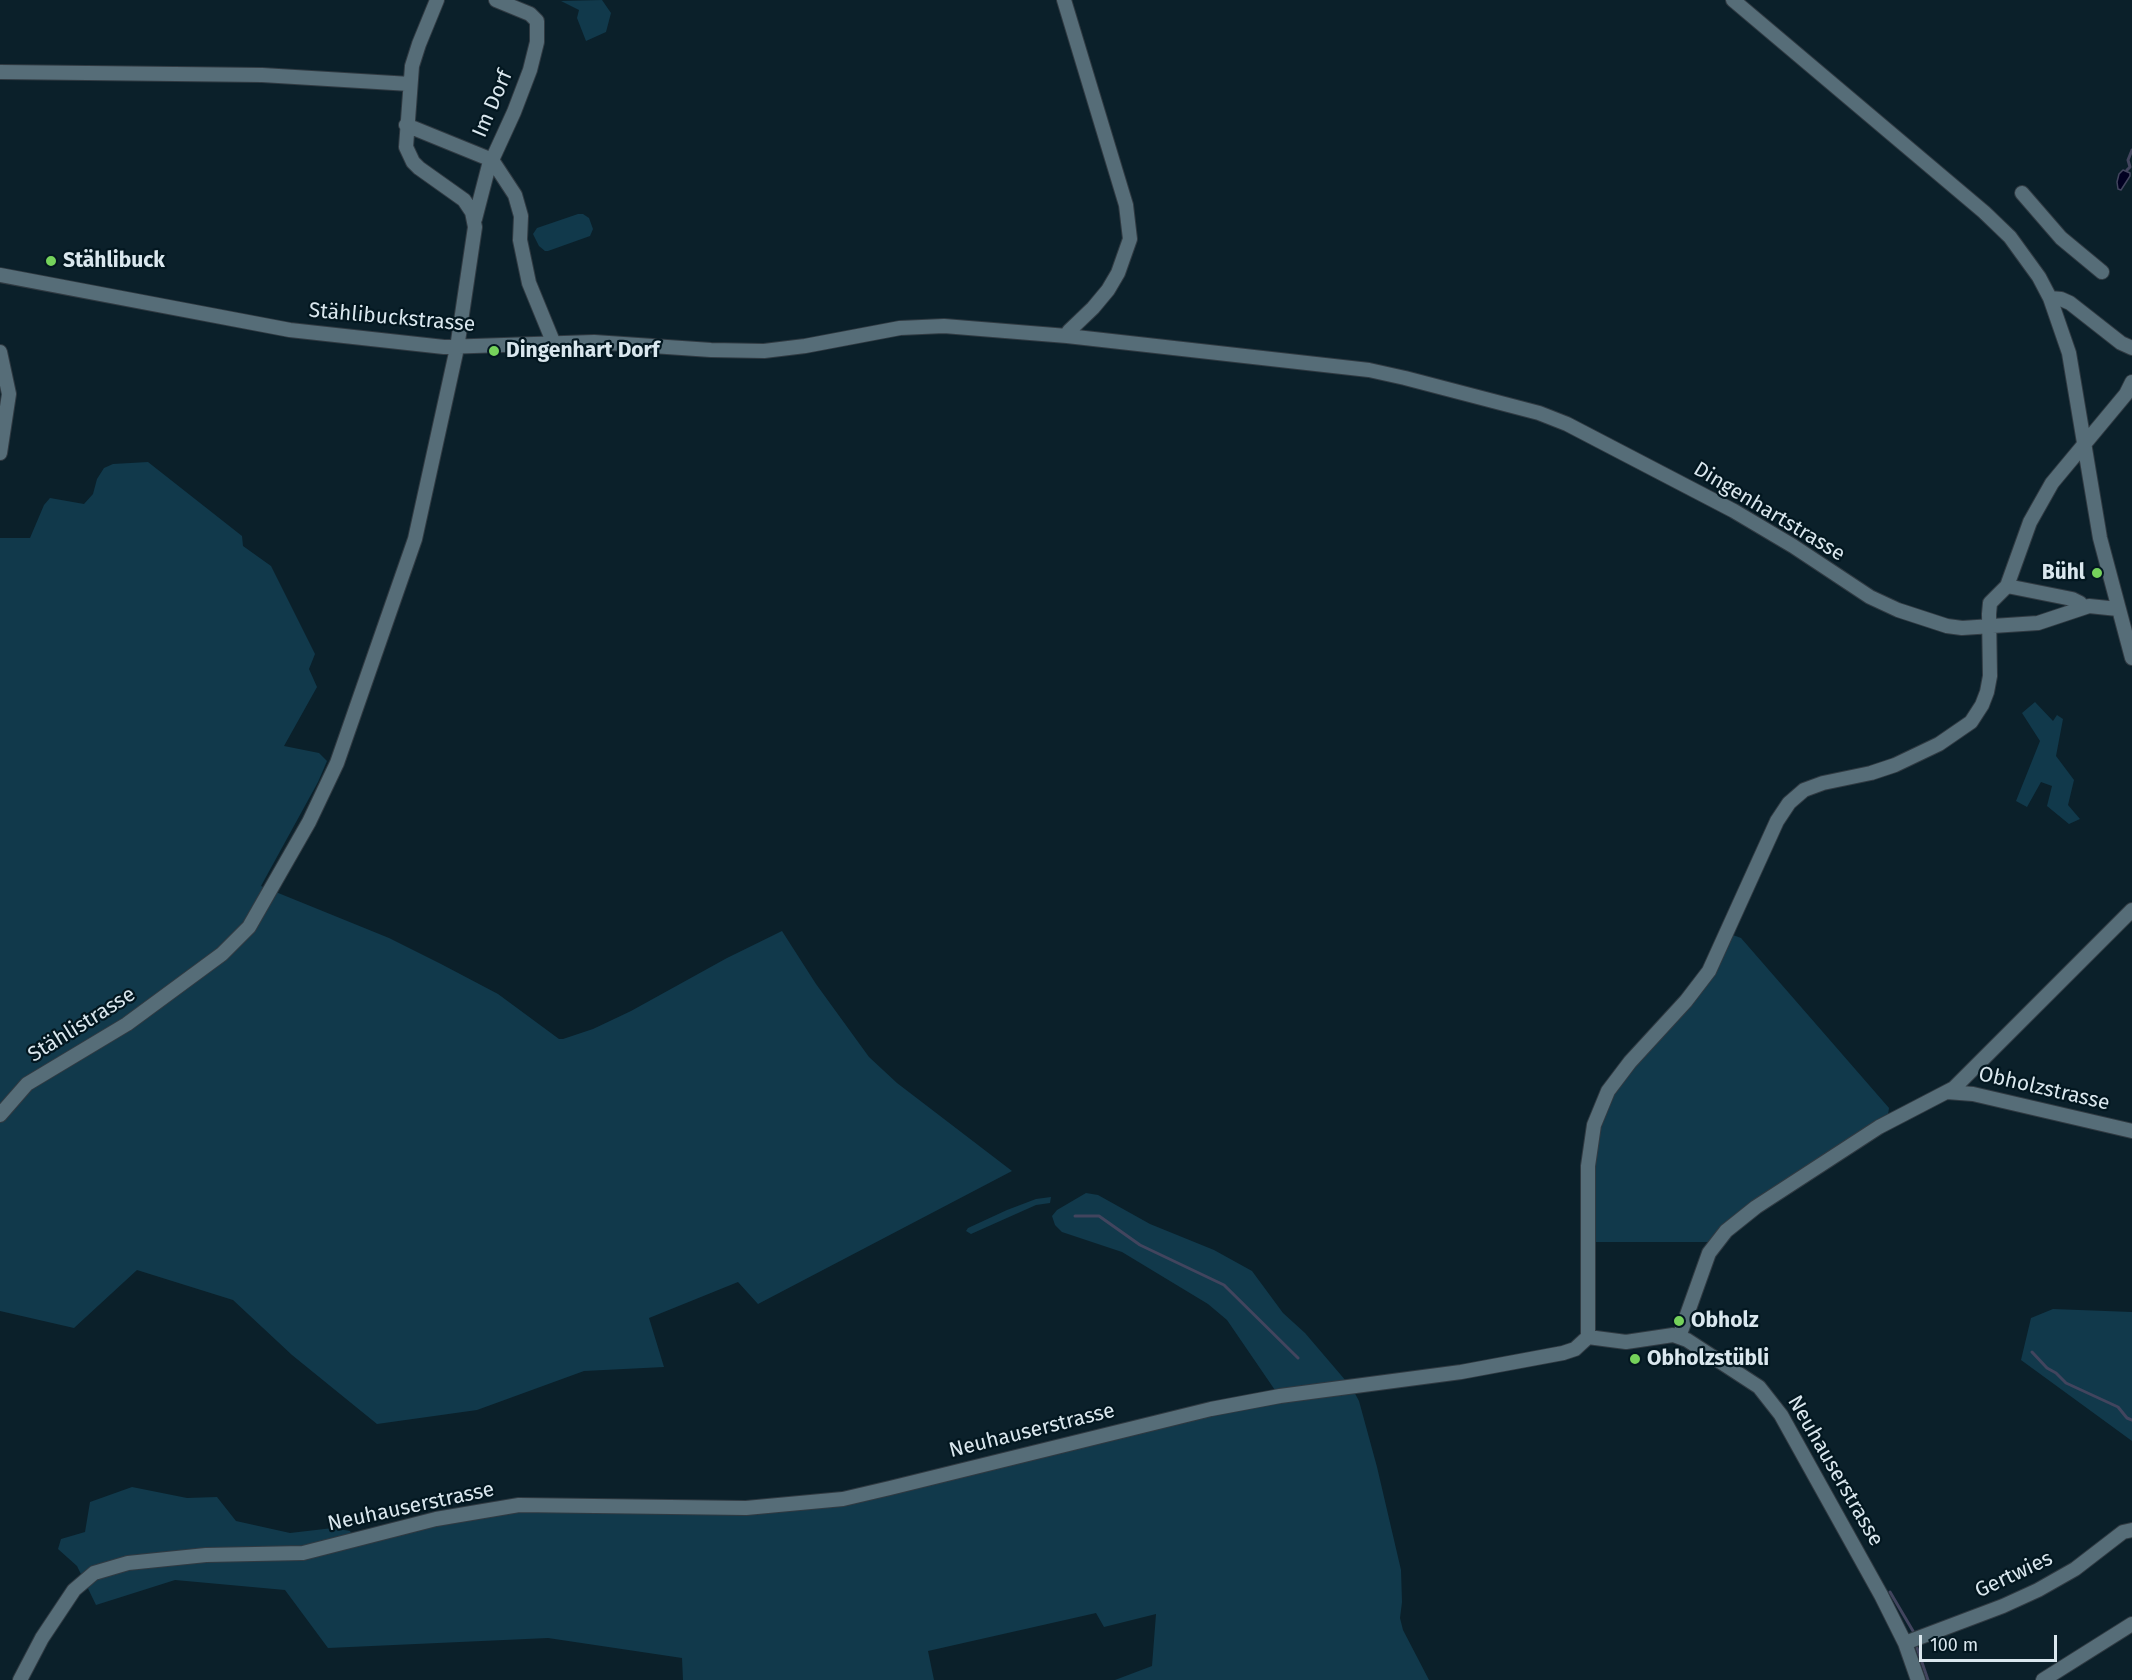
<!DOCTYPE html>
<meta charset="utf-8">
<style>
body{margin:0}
#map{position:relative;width:2132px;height:1680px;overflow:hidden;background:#0b202a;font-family:"Fira Sans",sans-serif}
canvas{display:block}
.scale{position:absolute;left:1919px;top:1635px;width:138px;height:27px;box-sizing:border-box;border:3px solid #dae7ee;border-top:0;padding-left:8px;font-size:18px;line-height:21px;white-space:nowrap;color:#dae7ee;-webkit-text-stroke:4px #031720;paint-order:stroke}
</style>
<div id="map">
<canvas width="2132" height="1680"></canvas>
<div class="scale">100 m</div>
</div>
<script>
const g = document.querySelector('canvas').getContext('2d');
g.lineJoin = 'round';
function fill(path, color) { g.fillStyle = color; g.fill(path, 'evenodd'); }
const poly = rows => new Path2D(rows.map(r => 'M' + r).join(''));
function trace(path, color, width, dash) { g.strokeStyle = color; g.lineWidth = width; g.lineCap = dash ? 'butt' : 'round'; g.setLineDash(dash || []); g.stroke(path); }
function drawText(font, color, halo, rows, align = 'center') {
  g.font = font + ' "Fira Sans",sans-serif'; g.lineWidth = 4.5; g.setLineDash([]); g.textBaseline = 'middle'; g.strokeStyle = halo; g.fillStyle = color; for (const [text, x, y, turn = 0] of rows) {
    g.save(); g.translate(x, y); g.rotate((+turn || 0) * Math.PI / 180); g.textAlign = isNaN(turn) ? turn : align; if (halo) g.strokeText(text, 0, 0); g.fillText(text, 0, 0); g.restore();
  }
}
const green = poly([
 [602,0,611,13,606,32,586,41,577,18,579,10,561,1],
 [578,214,583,214,589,218,593,229,590,236,548,251,545,251,539,246,533,234,537,228],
 [148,462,242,536,243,546,271,566,315,654,309,669,317,687,284,746,319,753,327,761,318,782,261,886,389,938,441,964,498,994,559,1039,563,1039,593,1029,631,1011,727,958,782,931,816,984,869,1057,897,1083,1012,1171,758,1304,738,1282,649,1318,664,1367,584,1371,477,1410,377,1424,292,1355,233,1300,137,1270,74,1328,0,1311,0,538,30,538,44,505,50,498,84,504,93,494,97,479,104,468,113,464],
 [2035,702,2053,721,2057,715,2063,719,2056,756,2074,780,2068,805,2080,819,2069,824,2047,806,2052,786,2041,782,2027,807,2016,801,2040,741,2022,713],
 [1733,935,1741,938,1889,1108,1888,1115,1735,1215,1709,1242,1594,1242,1594,1179,1597,1137,1606,1106,1629,1070],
 [1086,1193,1098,1195,1150,1224,1214,1250,1252,1271,1283,1313,1305,1333,1352,1388,1359,1401,1377,1467,1401,1570,1402,1602,1400,1618,1403,1630,1429,1680,1115,1680,1152,1666,1156,1614,1104,1627,1096,1613,928,1651,934,1680,683,1680,682,1658,548,1638,328,1648,285,1590,175,1580,96,1605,77,1566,58,1549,61,1539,85,1532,90,1502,132,1487,187,1498,217,1497,236,1521,290,1533,333,1528,350,1531,354,1539,519,1505,746,1508,843,1499,1279,1396,1227,1320,1208,1304,1122,1252,1062,1232,1055,1225,1052,1216,1057,1210],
 [1051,1197,1050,1203,1036,1205,971,1234,966,1231,968,1228,1007,1210,1036,1199],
 [2053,1309,2132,1312,2132,1441,2021,1360,2031,1318]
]);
const water = poly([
 [2123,170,2130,173,2130,176,2121,190,2118,189,2117,182,2119,174,2123,170]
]);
const stream = poly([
 [2127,170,2130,167,2128,160,2132,150],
 [1075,1216,1099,1216,1140,1245,1224,1285,1298,1358],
 [2032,1352,2047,1368,2056,1373,2066,1383,2118,1407,2127,1418,2132,1420],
 [1890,1592,1913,1631],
 [1917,1648,1928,1680]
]);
const minor = poly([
 [496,0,530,14,537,21,537,42,530,70,514,112,492,160,515,195,521,216,520,240,529,283,554,344],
 [1064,0,1126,205,1130,239,1118,273,1108,290,1093,308,1069,331,1067,336],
 [1733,0,1984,212,2010,237,2039,277,2050,298,2069,353,2100,538,2132,658],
 [0,72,262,75,410,84],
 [406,125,492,160,489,165,475,219],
 [2022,193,2061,238,2102,272],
 [0,275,290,330,444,347,594,342,711,350,764,351,805,346,900,328,944,326,1067,336,1369,370,1405,378,1539,413,1567,424,1734,511,1793,546,1870,597,1898,610,1947,626,1962,628,2038,623,2089,606,2118,609],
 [2050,298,2061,299,2070,303,2121,343,2132,348],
 [0,352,9,394,0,453],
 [2007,586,2072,599,2080,603,2082,607],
 [1947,1092,1973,1094,2132,1131],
 [0,1115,27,1084,127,1024,222,954,249,927,309,822,337,763,415,539,457,348,475,227,472,212,464,200,419,168,413,162,406,147,412,66,419,44,437,0],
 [1588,1337,1588,1166,1594,1125,1608,1091,1630,1062,1686,1001,1709,971,1777,821,1789,803,1804,790,1823,783,1871,773,1895,765,1939,744,1971,722,1982,705,1987,692,1990,676,1989,614,1990,603,2007,586,2030,522,2052,483,2126,394,2132,382],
 [1679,1337,1709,1253,1726,1231,1756,1207,1879,1127,1954,1088,2132,910],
 [1905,1643,2003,1606,2038,1590,2075,1569,2123,1532,2132,1530],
 [20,1680,42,1638,74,1590,94,1573,128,1563,206,1555,303,1553,436,1519,519,1505,746,1508,843,1499,890,1488,1211,1409,1280,1396,1461,1372,1563,1353,1575,1349,1588,1337,1626,1342,1673,1335,1687,1340,1759,1387,1781,1415,1881,1595,1905,1643,1918,1680],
 [2043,1680,2132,1624]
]);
const markers = [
 [51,261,6,"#75d25b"],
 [494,351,6,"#75d25b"],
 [2097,573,6,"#75d25b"],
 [1679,1321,6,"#75d25b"],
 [1635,1359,6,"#75d25b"]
];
const streetNames = [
 ["Im Dorf",493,104,-67],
 ["Stählibuckstrasse",392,318,5],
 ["Dingenhartstrasse",1769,512,31],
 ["Stählistrasse",82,1025,-32],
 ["Obholzstrasse",2044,1089,13],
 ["Neuhauserstrasse",1032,1431,-14],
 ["Neuhauserstrasse",1835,1471,60],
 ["Neuhauserstrasse",411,1507,-12],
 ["Gertwies",2014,1575,-25]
];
const poiNames = [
 ["Stählibuck",63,261],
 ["Dingenhart Dorf",506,351],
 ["Bühl",2085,573,"right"],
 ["Obholz",1691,1321],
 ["Obholzstübli",1647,1359]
];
fill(green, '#11394b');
fill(water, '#010021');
trace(water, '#42455e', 1.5);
trace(stream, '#42455e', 3);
trace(minor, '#303a42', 16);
trace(minor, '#566d78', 14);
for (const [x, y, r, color] of markers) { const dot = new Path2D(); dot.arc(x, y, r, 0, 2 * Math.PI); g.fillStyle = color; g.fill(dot); trace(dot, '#031720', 2); }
drawText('21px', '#dae7ee', '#031720', streetNames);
drawText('bold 21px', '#dae7ee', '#031720', poiNames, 'left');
</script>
